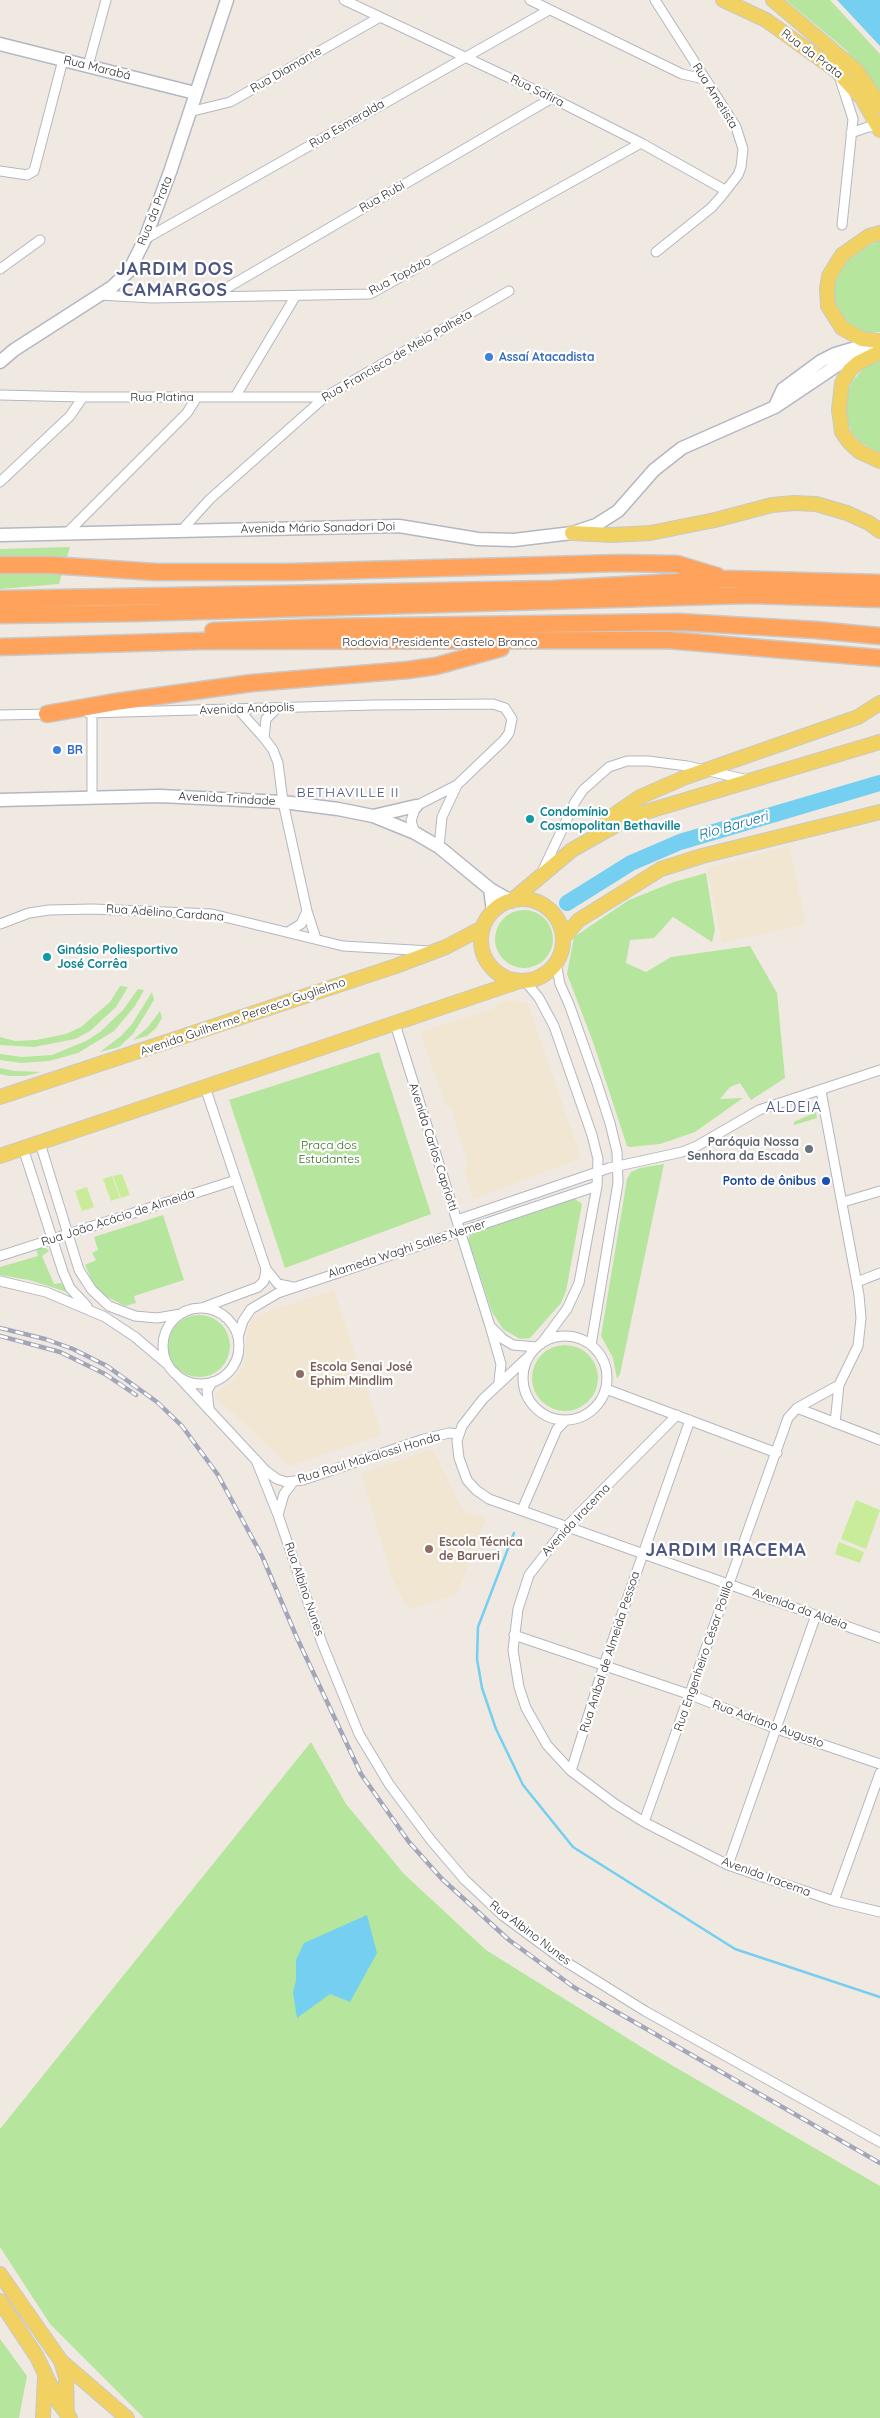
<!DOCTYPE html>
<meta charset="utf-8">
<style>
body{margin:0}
canvas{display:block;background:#efe9e1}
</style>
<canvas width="880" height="2418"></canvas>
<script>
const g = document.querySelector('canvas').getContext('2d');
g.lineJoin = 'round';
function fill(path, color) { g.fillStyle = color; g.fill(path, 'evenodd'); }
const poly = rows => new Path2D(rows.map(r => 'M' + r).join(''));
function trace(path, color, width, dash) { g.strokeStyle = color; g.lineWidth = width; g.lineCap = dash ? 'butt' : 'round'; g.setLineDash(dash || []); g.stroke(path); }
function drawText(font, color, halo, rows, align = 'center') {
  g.font = font + ' Quicksand,sans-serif'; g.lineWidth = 4.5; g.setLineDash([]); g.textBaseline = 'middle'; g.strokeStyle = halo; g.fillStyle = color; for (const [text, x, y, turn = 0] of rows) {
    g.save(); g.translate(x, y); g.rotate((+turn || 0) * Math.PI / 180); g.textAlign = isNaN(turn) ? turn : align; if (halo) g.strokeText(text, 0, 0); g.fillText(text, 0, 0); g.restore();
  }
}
const education = poly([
 [789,845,806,924,722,943,707,869],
 [513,1000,528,1004,581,1158,473,1199,464,1170,468,1165,451,1108,446,1106,420,1032,493,1009,499,1003],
 [334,1290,382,1435,289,1466,215,1396,217,1392,231,1382,244,1366,248,1330,252,1319,261,1314],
 [433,1449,463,1511,486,1519,457,1594,412,1609,403,1600,393,1580,361,1474]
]);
const green = poly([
 [786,0,830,0,880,54,880,93,847,51],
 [880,240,880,332,864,332,854,329,839,312,833,295,835,282,847,260,862,249],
 [880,360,880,453,861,443,852,433,845,416,848,390,852,382,863,369],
 [70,547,59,584,0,589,0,549],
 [706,873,715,930,712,942,673,917,654,938,630,940,626,963,646,972,671,957,750,946,777,993,785,1078,751,1100,740,1083,730,1087,720,1099,743,1098,695,1132,660,1144,630,1147,627,1146,593,1042,567,974,574,937,629,900,674,882],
 '495 939a29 29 0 1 1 58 0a29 29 0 1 1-58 0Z',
 [120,986,128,987,116,1007,90,1031,75,1039,34,1047,0,1045,0,1037,15,1041,36,1040,66,1034,81,1027,110,1002],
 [138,989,144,990,135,1006,114,1031,78,1053,49,1061,22,1063,0,1060,0,1054,22,1057,52,1055,86,1041,100,1032,123,1010],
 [152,992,154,1000,133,1034,119,1047,100,1052,121,1036,132,1024],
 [160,1011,162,1018,156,1028,147,1036,133,1040,148,1027],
 [379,1052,431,1214,285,1268,229,1100],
 [0,1068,15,1071,41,1072,25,1076,9,1076,0,1074],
 [816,1112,817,1118,794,1125,794,1122],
 [664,1164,620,1374,617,1379,613,1358,601,1336,627,1179,631,1172,640,1168],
 [574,1198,582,1204,566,1291,561,1303,530,1338,520,1339,503,1329,492,1312,468,1239,471,1233],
 [163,1215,184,1280,134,1296,136,1303,125,1306,102,1294,94,1285,85,1265,96,1260,92,1253,98,1250,94,1237],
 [45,1247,49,1251,42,1256,54,1284,61,1283,67,1292,29,1280,0,1275,0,1267,38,1256,36,1248],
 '168 1346a31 31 0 1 1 62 0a31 31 0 1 1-62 0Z',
 '532 1378a33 33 0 1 1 66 0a33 33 0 1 1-66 0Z',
 [311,1742,346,1804,404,1874,486,1950,656,2056,880,2186,880,2418,144,2418,50,2324,0,2247,0,2129],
 [0,2339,27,2376,19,2418,0,2418]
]);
const pitch = poly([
 [122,1174,130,1195,121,1198,113,1176],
 [112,1176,120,1198,111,1201,103,1179],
 [87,1187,94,1207,82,1211,75,1191],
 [856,1500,880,1510,866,1549,841,1539],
 [839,1542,864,1552,860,1563,835,1554]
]);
const water = poly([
 [837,0,880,0,880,46],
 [367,1915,377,1953,350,2002,330,1994,297,2018,293,1993,296,1980,296,1960,304,1943]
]);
const stream = poly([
 [514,1533,478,1627,477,1659,482,1688,496,1729,523,1785,573,1847,735,1949,880,1997]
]);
const river = poly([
 [567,903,631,863,680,842,880,783]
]);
const street = poly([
 [344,0,552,98,641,143,725,190],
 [530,0,682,74,704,79],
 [655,0,736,127,743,149,741,167,738,175,720,198,711,208,656,252],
 [88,66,106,0],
 [840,79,853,119,842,225],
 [189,112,230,102,380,17],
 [851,133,868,127,878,127],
 [0,171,27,175,34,171,63,60],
 [145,239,549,10],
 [0,269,40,240],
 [100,295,152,298,370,294,641,143],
 [213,296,552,98],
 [0,395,83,397,325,397],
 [235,397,295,297],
 [0,482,70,416,83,397],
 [181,531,210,499,325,397,509,291],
 [66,534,187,413,197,397],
 [239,710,264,738,273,750,278,763,283,802,307,911,316,939],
 [88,713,373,705,493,704,505,708,512,719,509,733,504,740,457,785,416,806,411,821,415,833],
 [0,715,50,714],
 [264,738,266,719,276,709],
 [92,797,92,713],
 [439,847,442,817,457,785],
 [543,870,575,802,583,790,609,767,627,761,648,761,687,766,748,780],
 [0,924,29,913,49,910,93,909,212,914,343,946,430,951],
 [288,932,301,924,307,911],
 [556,963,560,984,569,1004,596,1080,610,1123,617,1152,618,1183,591,1345],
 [525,981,539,998,554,1026,592,1135,598,1159,597,1186,579,1283,567,1309,541,1344],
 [395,1024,490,1326,501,1364,499,1381],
 [205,1087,266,1269,278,1284,293,1287],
 [40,1143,79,1270,92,1290,109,1306,135,1316,157,1318,181,1314],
 [23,1148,63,1272,70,1288,87,1306],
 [843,1202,880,1191],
 [457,1220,609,1168,682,1152,697,1146,759,1110,880,1070],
 [0,1256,236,1180],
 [0,1281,46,1292,105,1317,135,1337,167,1364],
 [857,1282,880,1273],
 [202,1308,258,1287,264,1281,266,1269],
 '163 1346a38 38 0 1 1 76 0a38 38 0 1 1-76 0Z',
 [492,1328,503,1339,513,1345,537,1347],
 '523 1378a42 42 0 1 1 84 0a42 42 0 1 1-84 0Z',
 [238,1337,243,1321,251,1309,278,1293,597,1186],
 [529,1356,483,1399,462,1426,457,1441,459,1458,467,1480,476,1490,489,1499,880,1638],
 [174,1372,266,1471,277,1479,286,1482,303,1480,424,1439,449,1433,459,1434],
 [606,1389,777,1453],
 [209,1408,207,1391,212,1382],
 [797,1408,880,1440],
 [677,1415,567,1526,529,1575,518,1609,513,1650,519,1687,526,1708,547,1745,571,1771,615,1804,644,1822,728,1865,834,1901,880,1912],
 [835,1423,839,1385],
 [256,1460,278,1515,322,1643,359,1734,389,1784,430,1839,464,1879,502,1915,563,1960,645,2011,880,2142],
 [522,1510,557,1429,565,1421],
 [278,1515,284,1494,293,1482],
 [514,1635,691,1695,777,1729,880,1764],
 [571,1771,604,1665,690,1420],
 [644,1822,788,1418,797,1408,839,1385,858,1346,861,1318,859,1295,821,1091],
 [728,1865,816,1615],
 [834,1901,880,1773]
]);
const secondary = poly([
 [0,44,195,93],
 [0,362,14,350,112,287,129,271,145,239,170,172,227,0],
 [776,404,783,389,821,361,835,354,876,342],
 [0,535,399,526,478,539,514,540,572,533,596,525,618,511,654,470,682,448,775,407,842,362,868,352,875,352],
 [0,800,160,796,283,802,338,809,373,816,415,833,439,847,490,889,511,901],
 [373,816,416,806],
 [490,889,493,911]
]);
const primary = poly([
 [723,0,766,20,837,71,862,98,880,130],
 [773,0,857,71,880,105],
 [880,233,869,236,842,255,829,276,827,289,828,306,842,328,862,339,880,341],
 [880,352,858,363,850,370,842,383,839,410,842,432,849,442,860,452,880,461],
 [572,533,612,535,650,533,715,520,772,505,794,503,816,504,847,513,869,523,880,531],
 [602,823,640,797,686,777,858,717,880,703],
 '481 940a41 41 0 1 1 82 0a41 41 0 1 1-82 0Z',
 [511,901,572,850,632,816,880,742],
 [563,938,579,920,661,869,702,856,880,812],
 [0,1097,396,966,446,947,482,928],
 [0,1156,520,981],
 [0,2274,61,2361,127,2418],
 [0,2301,37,2357,59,2403,70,2418],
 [61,2361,66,2377,67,2415],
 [43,2418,45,2377]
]);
const highway = poly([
 [0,565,50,565,156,572,291,572,621,563,677,564,717,576],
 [0,599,553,589,729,579,880,583],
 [0,615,135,613,749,595,880,599],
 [213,631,328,627,679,622,816,630,880,636],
 [0,647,200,641,667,640,880,658],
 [47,714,115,702,252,683,408,670,436,666,501,648]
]);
const rail = poly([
 [0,1328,45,1339,73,1349,107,1366,157,1402,182,1426,218,1475,262,1556,297,1638,361,1774,409,1842,442,1879,509,1940,575,1988,880,2163],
 [0,1336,60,1352,105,1374,136,1395]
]);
const markers = [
 [489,357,5,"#3f7fe0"],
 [57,750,5,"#3f7fe0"],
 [530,819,5,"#0f9aa8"],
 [47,957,5,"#0f9aa8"],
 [809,1149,5,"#6b7280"],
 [826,1181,5,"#1a4fb4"],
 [300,1374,5,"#8d6e63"],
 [429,1549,5,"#8d6e63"]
];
const streetNames = [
 ["Rua da Prata",812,54,37],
 ["Rua Marabá",97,68,14],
 ["Rua Diamante",286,70,-30],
 ["Rua Safira",537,91,26],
 ["Rua Ametista",715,96,58],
 ["Rua Esmeralda",347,124,-30],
 ["Rua Rubi",382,197,-30],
 ["Rua da Prata",155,211,-68],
 ["Rua Topázio",400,276,-28],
 ["Rua Francisco de Melo Palheta",397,356,-30],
 ["Rua Platina",162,397],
 ["Avenida Mário Sanadori Doi",318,528,-1],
 ["Rodovia Presidente Castelo Branco",440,642],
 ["Avenida Anápolis",247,709,-2],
 ["Avenida Trindade",227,799,3],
 ["Rua Adelino Cardana",165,913,4],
 ["Avenida Guilherme Perereca Guglielmo",243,1017,-19],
 ["Avenida Carlos Capriotti",433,1147,72],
 ["Rua João Acácio de Almeida",118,1218,-18],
 ["Alameda Waghi Salles Nemer",407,1249,-18],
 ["Rua Raul Makaiossi Honda",369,1458,-17],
 ["Avenida Iracema",576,1520,-47],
 ["Rua Albino Nunes",304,1589,71],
 ["Avenida da Aldeia",800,1609,20],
 ["Rua Aníbal de Almeida Pessoa",610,1652,-72],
 ["Rua Engenheiro César Polillo",704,1656,-71],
 ["Rua Adriano Augusto",768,1724,20],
 ["Avenida Iracema",766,1877,20],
 ["Rua Albino Nunes",530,1933,37]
];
const shopNames = [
 ["Assaí Atacadista",499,357],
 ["BR",67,750]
];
const cultureNames = [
 ["Condomínio",540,812],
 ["Cosmopolitan Bethaville",540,826],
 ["Ginásio Poliesportivo",57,950],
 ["José Corrêa",57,964]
];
const worshipNames = [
 ["Paróquia Nossa",799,1142],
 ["Senhora da Escada",799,1156]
];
const parkNames = [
 ["Praça dos",329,1145],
 ["Estudantes",329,1159]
];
const transitNames = [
 ["Ponto de ônibus",816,1181]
];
const educationNames = [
 ["Escola Senai José",310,1367],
 ["Ephim Mindlim",310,1381],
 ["Escola Técnica",439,1542],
 ["de Barueri",439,1556]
];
const neighbourhoodNames = [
 ["BETHAVILLE II",348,793]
];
const waterNames = [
 ["Rio Barueri",733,826,-16]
];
const quarterNames = [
 ["ALDEIA",794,1107]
];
const districtNames = [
 ["JARDIM DOS",175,270],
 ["CAMARGOS",175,291],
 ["JARDIM IRACEMA",726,1551]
];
fill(education, '#f0e6d1');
fill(green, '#b6e59e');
fill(pitch, '#c9ec9a');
fill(water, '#75cff0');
trace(stream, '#75cff0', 2.5);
trace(river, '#75cff0', 16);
trace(street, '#b4b7c1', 11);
trace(secondary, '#b4b7c1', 15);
trace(primary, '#c9c9c9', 16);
trace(highway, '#c9c9c9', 19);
trace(street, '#fff', 9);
trace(secondary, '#fff', 12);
trace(primary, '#f2d163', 14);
trace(highway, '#ffa35c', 16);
trace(rail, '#a3a6b8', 4.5);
trace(rail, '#fff', 2.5, [8]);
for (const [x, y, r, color] of markers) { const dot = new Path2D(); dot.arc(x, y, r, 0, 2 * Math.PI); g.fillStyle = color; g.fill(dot); trace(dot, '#fff', 2); }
drawText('12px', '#2e2e2e', '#fff', streetNames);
drawText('bold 12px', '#366cbe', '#fff', shopNames, 'left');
drawText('bold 12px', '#0d838f', '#fff', cultureNames, 'left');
drawText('bold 12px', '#5b616d', '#fff', worshipNames, 'right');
drawText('12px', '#2c6e1b', '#fff', parkNames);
drawText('bold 12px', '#164399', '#fff', transitNames, 'right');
drawText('bold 12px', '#785e54', '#fff', educationNames, 'left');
g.letterSpacing = '1px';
drawText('14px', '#4d5680', '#fff', neighbourhoodNames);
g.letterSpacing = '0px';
drawText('italic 14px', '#0d6fa3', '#fff', waterNames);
g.letterSpacing = '1px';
drawText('15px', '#4d5680', '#fff', quarterNames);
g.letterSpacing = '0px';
g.letterSpacing = '1px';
drawText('bold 18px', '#4d5680', '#fff', districtNames);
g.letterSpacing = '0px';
</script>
